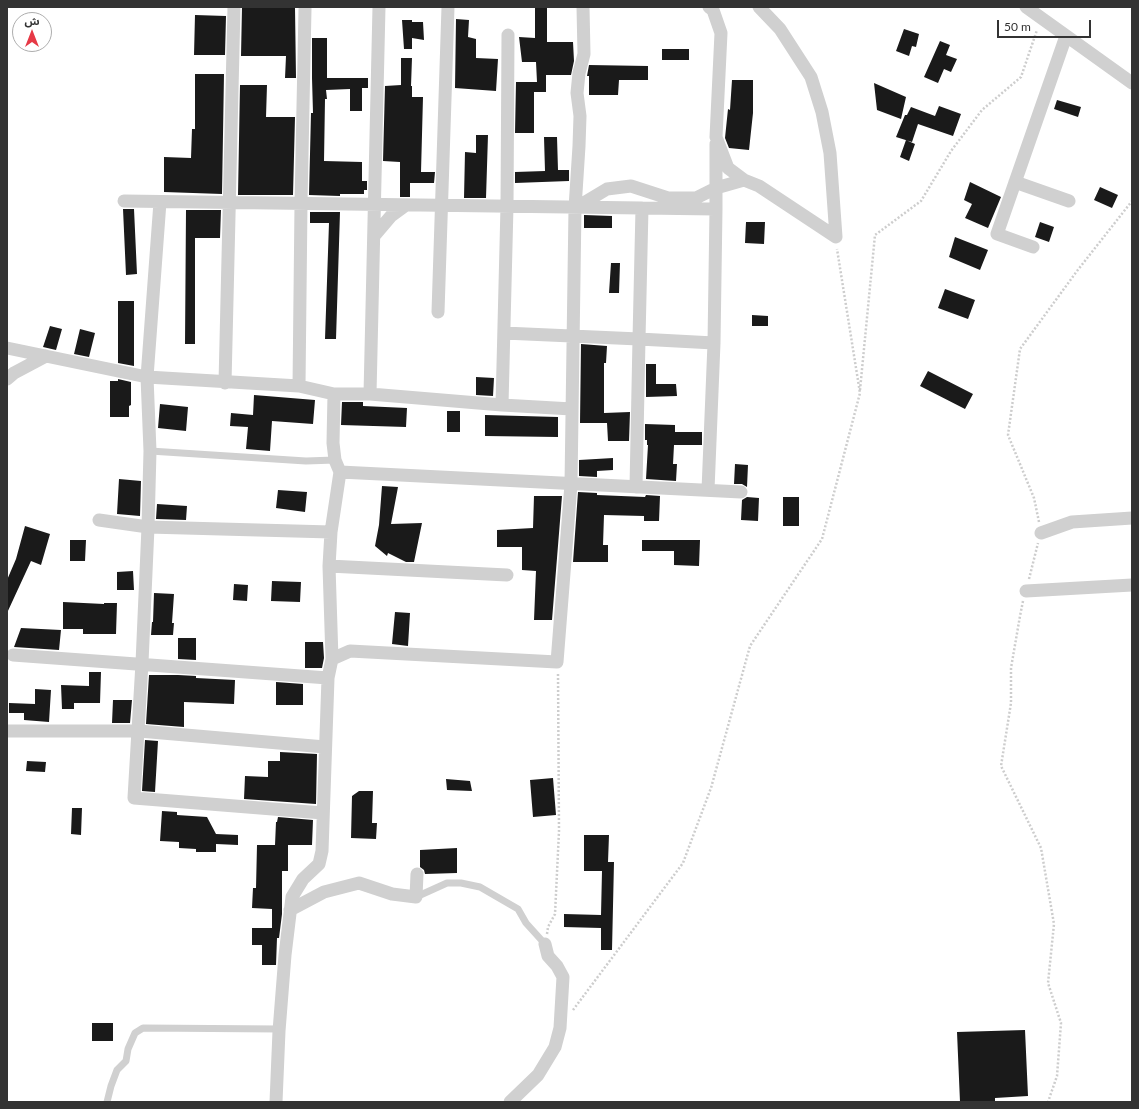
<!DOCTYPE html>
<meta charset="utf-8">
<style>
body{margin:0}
#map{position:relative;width:1139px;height:1109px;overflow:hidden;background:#fff;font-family:Lato,"Noto Sans Arabic",sans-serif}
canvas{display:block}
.frame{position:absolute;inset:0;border:8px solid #333;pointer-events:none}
.north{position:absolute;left:12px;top:12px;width:40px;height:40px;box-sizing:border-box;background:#fff;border:1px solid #adadad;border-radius:50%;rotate:0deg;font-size:11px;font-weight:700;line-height:16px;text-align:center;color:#333}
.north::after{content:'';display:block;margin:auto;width:14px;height:18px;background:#e63946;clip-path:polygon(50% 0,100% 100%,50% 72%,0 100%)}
.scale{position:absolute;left:997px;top:20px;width:94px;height:18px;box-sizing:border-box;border:2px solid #333;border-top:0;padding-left:5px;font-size:12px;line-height:14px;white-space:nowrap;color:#333;-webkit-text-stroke:3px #fff;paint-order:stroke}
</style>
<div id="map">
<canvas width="1139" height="1109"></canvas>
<div class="frame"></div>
<div class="north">ش</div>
<div class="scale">50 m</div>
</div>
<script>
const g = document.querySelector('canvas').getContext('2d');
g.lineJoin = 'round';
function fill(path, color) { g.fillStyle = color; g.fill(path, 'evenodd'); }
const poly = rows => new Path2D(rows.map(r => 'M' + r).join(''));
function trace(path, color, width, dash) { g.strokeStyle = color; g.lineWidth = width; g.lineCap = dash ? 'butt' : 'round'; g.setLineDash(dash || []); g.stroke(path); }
const building = poly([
 [242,7,295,8,296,78,285,78,286,56,241,56],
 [535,7,547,7,547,42,573,42,574,61,571,75,546,75,546,92,534,92,534,133,515,133,516,82,537,82,536,62,522,62,519,37,535,38],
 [195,15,226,16,225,55,194,55],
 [456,19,469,20,468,37,476,39,476,58,498,59,496,91,455,88],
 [402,20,412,20,412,22,423,22,424,40,412,38,412,49,404,49],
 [904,29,919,34,916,47,912,46,909,56,896,51],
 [312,38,327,38,327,78,368,78,368,88,362,88,362,111,350,111,350,89,326,90,327,99,325,99,324,161,362,162,362,181,367,181,367,190,364,190,364,194,340,194,340,196,309,195,311,113,313,113,312,78],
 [940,41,950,45,946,55,957,59,951,72,944,69,938,83,924,77],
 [662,49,689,49,689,60,662,60],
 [401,58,412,58,411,86,412,86,412,97,423,97,421,172,435,172,434,183,410,183,410,197,400,197,400,162,383,161,385,86,401,85],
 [589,65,648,66,648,80,619,80,618,95,589,95,589,76,587,76],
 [195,74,224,74,222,194,164,192,164,157,191,158,192,129,195,129],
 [732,80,753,80,753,113,749,150,729,148,725,138,728,109,730,110],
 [874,83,906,97,901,119,877,110],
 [240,85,267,85,266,117,295,117,293,195,238,195],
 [1057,100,1081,107,1078,117,1054,109],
 [939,106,961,114,953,136,918,124,912,142,896,137,905,115,907,115,911,107,935,116],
 [476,135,488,135,486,198,464,198,465,152,476,153],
 [544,137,557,137,558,170,569,170,569,181,515,183,515,172,545,171],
 [906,140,915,144,909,161,900,157],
 [970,182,1001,197,988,228,965,218,972,204,964,200],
 [1100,187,1118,195,1112,208,1094,200],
 [123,209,134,209,137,274,126,275],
 [186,210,221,210,220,238,195,238,195,344,185,344],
 [310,212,340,212,336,339,325,339,329,223,310,223],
 [584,215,612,216,612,228,584,228],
 [746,222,765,222,764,244,745,243],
 [1040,222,1054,227,1049,242,1035,237],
 [955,237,988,250,980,270,949,257],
 [611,263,620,263,619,293,609,293],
 [945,289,975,300,968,319,938,308],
 [118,301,134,301,134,366,118,363],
 [752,315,768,316,768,326,752,326],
 [50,326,62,329,56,350,43,347],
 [80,329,95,333,89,357,74,354],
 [581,344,607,346,606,363,604,363,604,413,630,412,629,441,608,441,607,423,580,423],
 [646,364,656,364,656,384,676,384,677,396,646,397],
 [928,371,973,394,965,409,920,386],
 [476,377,494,378,493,396,476,395],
 [118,379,131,382,131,405,129,406,129,417,110,417,110,381,118,381],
 [254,395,315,400,313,424,272,421,270,451,246,449,248,427,230,426,231,413,253,415],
 [342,402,363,402,363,406,407,408,406,427,341,425],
 [160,404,188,407,186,431,158,428],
 [447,411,460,411,460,432,447,432],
 [485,415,558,417,558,437,485,436],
 [645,424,675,425,675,432,702,432,702,445,674,445,673,464,677,464,676,481,646,479,648,445,647,445,647,440,645,440],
 [613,458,613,470,597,471,597,477,579,476,579,460],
 [735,464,748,465,747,487,742,484,734,484],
 [119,479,141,481,140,516,117,514],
 [382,486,398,487,391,524,422,523,414,562,406,562,388,553,387,556,375,546,379,525],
 [278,490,307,492,305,512,276,508],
 [578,492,597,493,597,495,645,497,646,495,660,496,659,521,644,521,644,516,604,515,603,545,608,545,608,562,573,562],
 [534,496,562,496,552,620,534,620,536,571,522,570,522,547,497,547,497,530,533,528],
 [747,497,759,498,758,521,741,520,742,500],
 [783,497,799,497,799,526,783,526],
 [157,504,187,506,186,520,156,519],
 [25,526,50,534,41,565,31,561,7,613,7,580,16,559],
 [70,540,86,540,85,561,70,561],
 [642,540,700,540,699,566,674,565,674,551,642,551],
 [133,571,134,590,117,590,117,572],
 [272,581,301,582,300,602,271,601],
 [234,584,248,585,247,601,233,600],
 [154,593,174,594,172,623,174,623,173,635,151,635,152,622,153,622],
 [63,602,104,604,104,603,117,603,116,634,83,634,83,629,63,629],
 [395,612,410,613,408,646,392,644],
 [21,628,61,630,59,650,14,647],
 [178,638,196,638,196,660,178,659],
 [305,642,323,642,324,658,322,668,305,668],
 [89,672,101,672,100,703,74,703,74,709,62,709,61,685,89,686],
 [149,675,178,675,196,676,196,678,235,680,234,704,184,702,184,727,146,724],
 [276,682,303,684,303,705,276,705],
 [35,689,51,690,49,722,24,720,24,713,9,713,9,703,35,704],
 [113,700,132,700,130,723,112,723],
 [145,740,158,741,155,792,142,791],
 [280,752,317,754,316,804,244,799,245,776,268,777,268,761,280,761],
 [27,761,46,762,45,772,26,771],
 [553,778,556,815,533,817,530,780],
 [446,779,470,781,472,791,447,790],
 [359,791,373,791,372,823,377,823,376,839,351,838,352,796],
 [72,808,82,808,81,835,71,834],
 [162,811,177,812,177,815,207,817,216,834,238,835,238,845,216,844,216,852,196,852,196,849,179,848,179,842,160,841],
 [278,817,313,820,312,845,288,845,288,871,282,871,282,914,279,938,277,938,276,965,262,965,262,945,252,945,252,928,272,928,272,909,252,908,253,888,256,888,257,845,275,845,276,822,277,822],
 [584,835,609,835,608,862,614,862,612,950,601,950,601,928,564,927,564,914,601,915,602,871,584,871],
 [457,848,457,873,425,874,424,870,420,867,420,850],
 [92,1023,113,1023,113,1041,92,1041],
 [1025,1030,1028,1096,995,1098,995,1102,960,1102,957,1032]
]);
const path = poly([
 [860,390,875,235,921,201,951,151,982,110,1021,77,1037,30],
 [1039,522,1034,498,1008,435,1020,349,1077,271,1132,201],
 [1029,579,1038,543],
 [1023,601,1020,616,1011,668,1011,703,1001,766,1041,848,1054,924,1048,983,1061,1023,1057,1076,1048,1102],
 [547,934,548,927,555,914,559,831,558,673],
 [573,1010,683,863,711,788,750,646,822,539,860,393,837,249]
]);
const lane = poly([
 [150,451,306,461,335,460],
 [416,897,447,883,461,883,480,887,518,909,526,923,545,944],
 [107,1102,111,1086,117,1070,126,1061,128,1049,135,1033,143,1028,279,1029]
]);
const street = poly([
 [709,7,713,10,721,33,716,137,728,168,744,180,759,186,836,237,830,153,822,112,811,77,780,29,759,7],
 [1026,7,1132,83],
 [1015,182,1069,201],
 [124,201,716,209],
 [160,202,147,377,150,451,148,527,142,663,134,798,323,813],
 [577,207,607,189,631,186,668,198,696,198,716,188,744,180],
 [642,208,639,339,714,343],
 [374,236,391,216,406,205],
 [1033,247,997,234,1066,36],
 [438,312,448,7],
 [504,333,639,339,636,487],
 [7,348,147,377,299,386,334,394,370,394,502,405,572,409],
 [7,379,14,373,46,356],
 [225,383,234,7],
 [299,386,301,204,305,9],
 [370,394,379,7],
 [502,405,507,206,508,35],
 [340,472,741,492],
 [708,490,714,343,716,209,716,144],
 [99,520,148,527,331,532],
 [1041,533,1072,522,1132,518],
 [329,566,507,575],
 [1026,591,1132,585],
 [13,655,328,678],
 [332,659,350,651,557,662,571,484,575,208,579,146,580,116,577,93,579,73,584,54,583,7],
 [7,731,139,731,325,747],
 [290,910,324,892,359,883,392,894,416,897,417,874],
 [276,1102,279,1031,285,955,292,897,303,879,319,864,322,851,328,678,332,659,329,566,331,532,340,472,335,460,333,443,334,394],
 [510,1102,538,1075,555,1047,560,1028,563,977,557,966,548,956,545,944]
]);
fill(building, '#1a1a1a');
trace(path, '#cdcdcd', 2.5, [2, 2]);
trace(lane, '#d0d0d0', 7);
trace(street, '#d0d0d0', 13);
</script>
